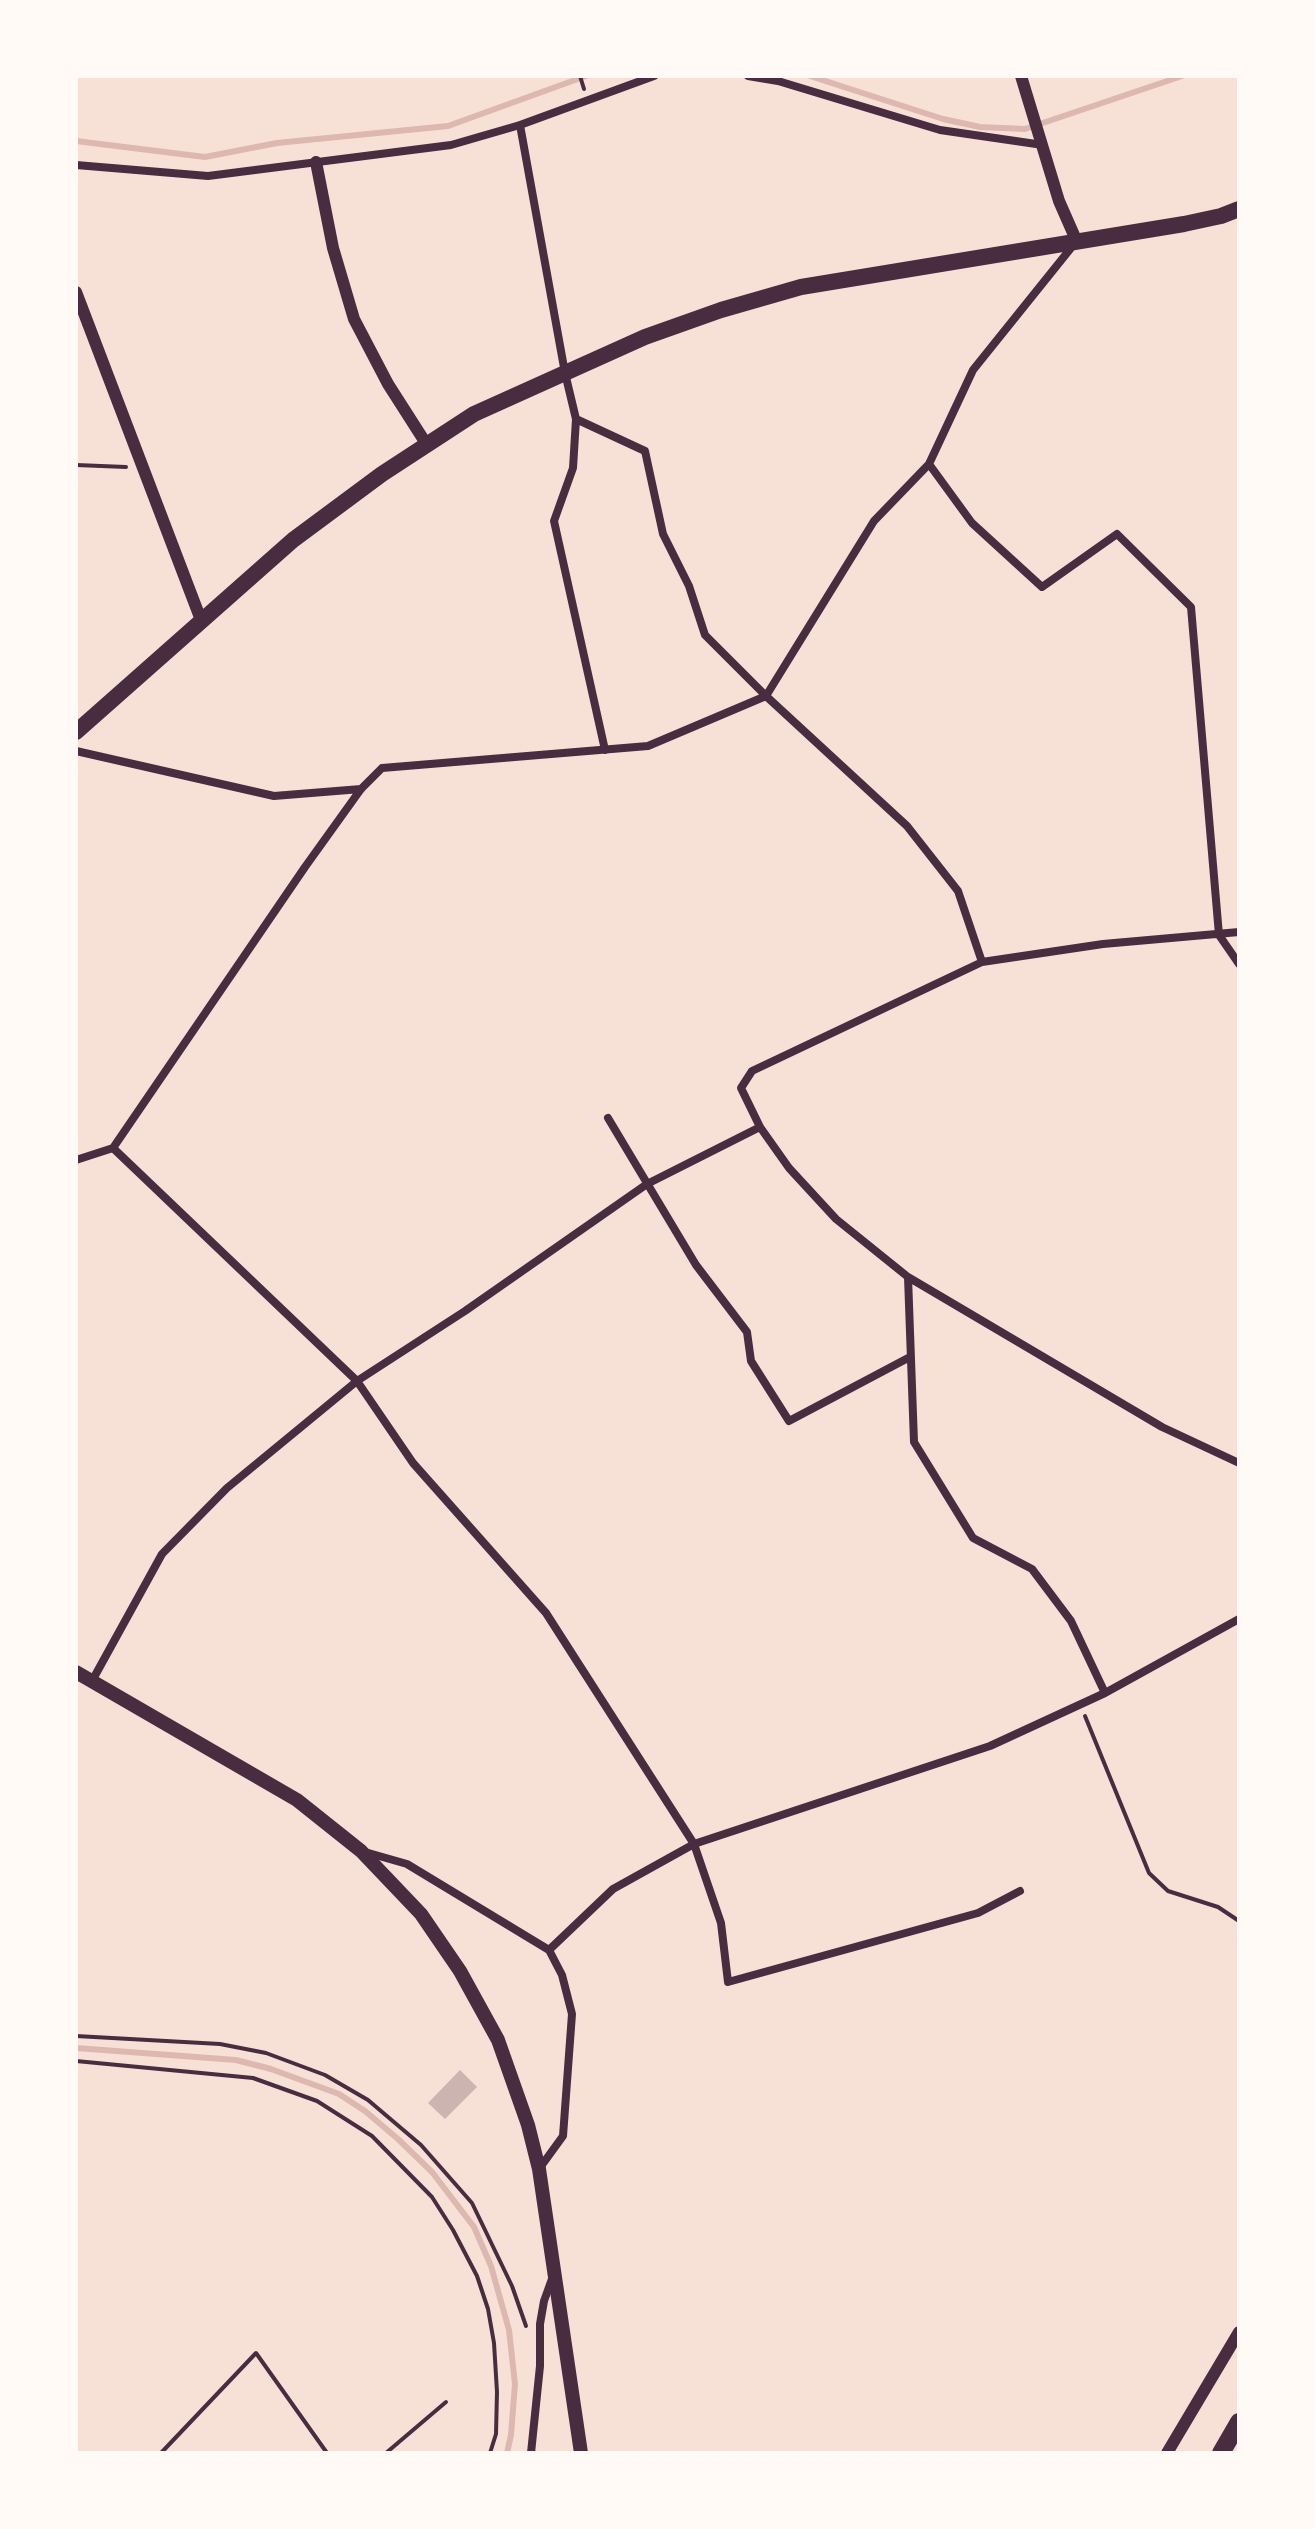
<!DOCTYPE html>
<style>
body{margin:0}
#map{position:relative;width:1315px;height:2529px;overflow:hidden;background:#f7e1d7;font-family:"DejaVu Sans",sans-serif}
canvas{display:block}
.frame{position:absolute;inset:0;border:78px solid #fffaf5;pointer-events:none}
</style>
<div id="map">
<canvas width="1315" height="2529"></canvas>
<div class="frame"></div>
</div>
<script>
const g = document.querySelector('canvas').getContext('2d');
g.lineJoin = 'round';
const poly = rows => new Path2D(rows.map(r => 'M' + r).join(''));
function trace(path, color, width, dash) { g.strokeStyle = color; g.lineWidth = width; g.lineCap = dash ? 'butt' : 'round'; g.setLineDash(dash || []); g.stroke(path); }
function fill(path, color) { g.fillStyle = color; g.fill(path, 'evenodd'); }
const stream = poly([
 [810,76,943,119,980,127,1025,129,1182,76],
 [76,141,205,157,277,143,448,126,586,76],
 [76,2048,236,2060,271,2069,339,2094,365,2111,398,2139,432,2172,474,2227,491,2266,509,2330,515,2384,511,2435,507,2453]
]);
const building = poly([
 [460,2070,477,2087,445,2119,428,2103]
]);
const path = poly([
 [580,76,584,89],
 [76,465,126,467],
 [1085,1716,1149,1873,1168,1891,1218,1907,1239,1921],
 [76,2036,220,2044,266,2053,325,2075,368,2100,421,2145,472,2203,512,2286,526,2326],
 [76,2061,253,2078,317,2101,372,2136,432,2197,453,2230,477,2276,488,2309,494,2343,497,2392,496,2434,490,2453],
 [161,2453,256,2353,327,2453],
 [386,2453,446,2402]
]);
const minor = poly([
 [748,76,778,81,940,130,1043,145],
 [520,125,565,373,576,419,645,451,663,534,689,586,705,635,766,696,907,826,958,891,982,962],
 [76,165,208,176,451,145,520,125,654,76],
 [576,419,573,468,554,521,605,750],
 [929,464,972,523,1042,587,1117,534,1191,607,1219,935,1239,964],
 [76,751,274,796,361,789],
 [608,1118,696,1265,747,1332,751,1361,789,1421,910,1357],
 [113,1148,357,1381,413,1463,546,1613,694,1844,721,1923,728,1982,978,1913,1020,1891],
 [76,1160,113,1148,305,867,361,789,382,768,648,746,766,696,874,521,929,464,973,370,1075,243],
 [908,1277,1162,1427,1239,1463],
 [92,1681,162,1554,227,1488,357,1381,465,1311,647,1184,760,1127],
 [1105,1693,1071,1621,1032,1569,973,1538,914,1442,908,1277,836,1219,789,1168,760,1127,741,1088,752,1071,982,962,1103,944,1239,932],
 [365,1852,407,1864,549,1950,562,1975,572,2014,563,2136,539,2169],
 [549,1950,613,1889,694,1844,990,1746,1105,1693,1239,1619],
 [531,2453,540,2366,540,2324,544,2301,553,2276]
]);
const tertiary = poly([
 [1021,76,1059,201,1077,242],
 [316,162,333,248,354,319,388,384,427,445],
 [76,292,201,620],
 [1167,2453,1239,2332]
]);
const secondary = poly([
 [76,1672,297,1800,361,1851,421,1914,460,1971,498,2040,528,2125,539,2169,581,2453]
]);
const primary = poly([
 [76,732,293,540,382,474,474,414,565,373,645,337,721,310,801,287,1184,224,1221,216,1239,209]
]);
const motorway = poly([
 [1221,2453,1239,2422]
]);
trace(stream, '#dcb8b0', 6);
fill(building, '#ccb4b1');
trace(path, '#4a2c40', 4);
trace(minor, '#4a2c40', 8);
trace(tertiary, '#4a2c40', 12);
trace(secondary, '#4a2c40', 14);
trace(primary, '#4a2c40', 16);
trace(motorway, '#4a2c40', 18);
</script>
